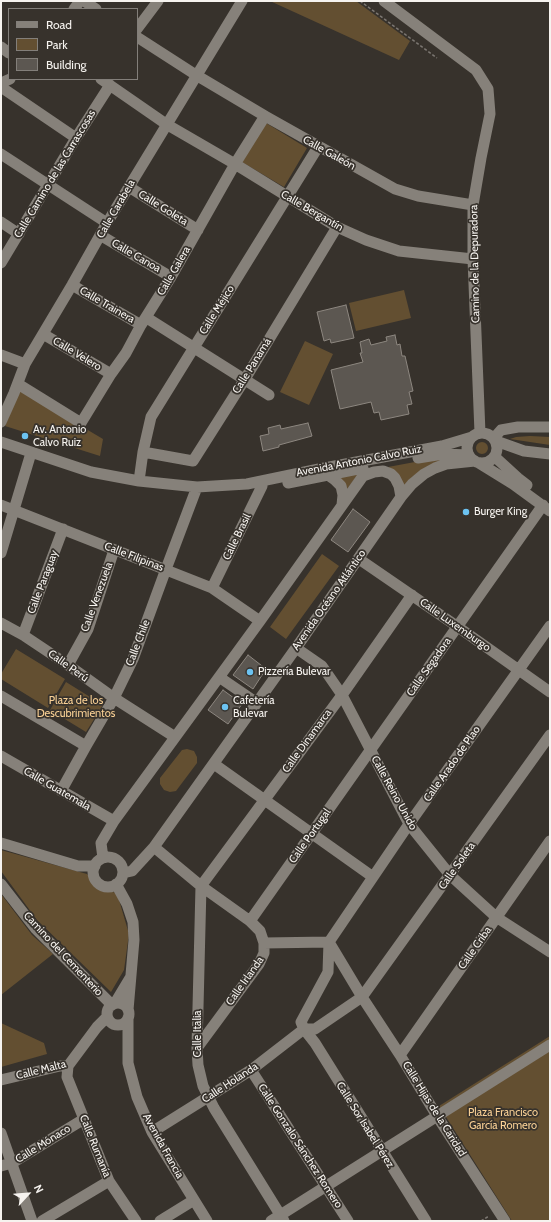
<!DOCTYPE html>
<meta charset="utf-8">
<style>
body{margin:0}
#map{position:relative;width:551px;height:1222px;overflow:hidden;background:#37322c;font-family:Cabin,sans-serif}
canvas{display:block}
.frame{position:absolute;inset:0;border:2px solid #f6f3ef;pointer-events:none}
.legend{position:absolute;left:8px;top:8px;width:130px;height:72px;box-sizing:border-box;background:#37322c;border:1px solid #837f7a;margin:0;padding:5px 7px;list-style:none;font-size:12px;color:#f6f3ef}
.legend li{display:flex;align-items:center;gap:8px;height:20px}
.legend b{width:20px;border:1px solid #837f7a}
.north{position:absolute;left:8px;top:1174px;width:40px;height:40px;-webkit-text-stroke:3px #37322c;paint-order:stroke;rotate:64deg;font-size:11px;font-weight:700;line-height:16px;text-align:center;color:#f6f3ef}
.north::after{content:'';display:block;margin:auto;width:14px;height:18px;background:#f6f3ef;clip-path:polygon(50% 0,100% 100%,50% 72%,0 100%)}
</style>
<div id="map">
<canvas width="551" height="1222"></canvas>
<div class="frame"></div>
<ul class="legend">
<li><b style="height:5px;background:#86817a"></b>Road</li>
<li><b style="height:11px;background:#634f31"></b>Park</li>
<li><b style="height:11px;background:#5c5751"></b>Building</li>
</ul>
<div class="north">N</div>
</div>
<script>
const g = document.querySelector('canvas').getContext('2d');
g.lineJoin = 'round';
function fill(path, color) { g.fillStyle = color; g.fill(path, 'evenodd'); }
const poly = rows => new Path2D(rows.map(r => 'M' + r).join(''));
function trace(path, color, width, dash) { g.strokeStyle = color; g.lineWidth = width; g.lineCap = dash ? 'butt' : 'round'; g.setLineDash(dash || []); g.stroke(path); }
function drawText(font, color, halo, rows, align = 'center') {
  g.font = font + ' Cabin,sans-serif'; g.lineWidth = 3.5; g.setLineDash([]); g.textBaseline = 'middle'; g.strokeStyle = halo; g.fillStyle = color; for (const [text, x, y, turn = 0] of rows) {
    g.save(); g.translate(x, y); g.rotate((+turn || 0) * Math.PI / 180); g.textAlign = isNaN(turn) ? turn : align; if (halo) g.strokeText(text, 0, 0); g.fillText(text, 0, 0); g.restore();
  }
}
const green = poly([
 [270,1,356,1,410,41,399,60],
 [266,123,307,148,284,187,242,162],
 [404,290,411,318,356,331,349,303],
 [305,341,333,354,309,405,280,392],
 [20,390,103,439,100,456,5,426],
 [530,436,550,437,550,445,510,439,516,437],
 '476 448a6 6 0 1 1 12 0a6 6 0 1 1-12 0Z',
 [453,458,425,468,412,477,404,486,396,472,388,467,431,459],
 [360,472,347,489,339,476],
 [322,554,339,566,286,639,270,627],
 [16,649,65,679,48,708,1,679,1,674],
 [66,682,103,705,86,732,50,710],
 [187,749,194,751,197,757,197,763,176,791,170,792,164,790,160,784,160,778,182,750],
 [1,850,87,874,99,889,117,893,129,934,124,970,111,992,37,920,1,871],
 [1,894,32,935,53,954,1,995],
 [1,1023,44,1043,47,1054,1,1067],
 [550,1036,550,1221,512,1221,439,1106]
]);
const building = poly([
 [346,305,354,338,331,343,330,339,324,341,317,312,346,305],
 [395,335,397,345,400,344,402,356,405,356,413,391,409,392,412,404,407,405,409,414,381,420,379,412,374,413,371,402,340,409,331,370,363,362,360,353,362,353,360,342,369,339,371,345,387,341,386,337,395,335],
 [308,423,312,436,279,445,279,447,263,451,260,436,269,434,268,428,280,425,281,429,308,423],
 [353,509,370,522,348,552,331,540,353,509],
 [248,655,266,669,253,689,233,675,248,655],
 [223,690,242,704,228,724,208,710,223,690]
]);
const path = poly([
 [360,1,437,58],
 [481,1221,489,1216]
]);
const minor = poly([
 [84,1,96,9],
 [384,1,476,70,488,89,490,114,481,158,473,205,473,259,480,433],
 [74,9,80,1],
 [137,29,158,1],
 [137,37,196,75,265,116,395,189,418,196,473,205],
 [1,47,9,53],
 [101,79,166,124,235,164,337,227,366,240,399,251,473,259],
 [1,83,10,79],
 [1,87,76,138],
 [1,154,107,223],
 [129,187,198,230],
 [1,222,19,234],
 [100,235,171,277],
 [1,263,76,138,110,85],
 [72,285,141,325],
 [147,318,269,395],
 [43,334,111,374],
 [1,355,25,364],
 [18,384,81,423,111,374,126,353,141,325,171,277,235,164,265,116],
 [1,422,14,393,25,364,72,285,107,223,242,1],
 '467 448a15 15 0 1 1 30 0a15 15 0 1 1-30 0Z',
 [494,438,501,430,518,427,550,427],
 [496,441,524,451,550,454],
 [1,442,91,472,139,481,197,487,247,484,319,469,442,446,472,437],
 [143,452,193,461,245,379,337,227],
 [495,457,518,478,527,485],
 [418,458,443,454,469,455],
 [479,463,513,484,550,511],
 [328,475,335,480,341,486,343,495,342,505],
 [139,481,143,452,151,417,318,147],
 [288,483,363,468],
 [401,497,412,484,424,474,435,468,446,464,475,461],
 [1,505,212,588,260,621],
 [1,553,31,453],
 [359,559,458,627,550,692],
 [212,588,262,486],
 [1,623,23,635,68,665,114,698,175,737],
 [23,635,63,529],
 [296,648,322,666,342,695,409,824,450,875,496,917,550,952],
 [68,665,88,629,114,550],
 [219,677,257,703],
 [1,696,86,746],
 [1,756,114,821],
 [214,764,373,877],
 [61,791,86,746,114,698,133,659,166,569,197,487],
 [1,843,78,866,95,866],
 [154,847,201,886,197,1048,198,1065,203,1086,214,1108,284,1221],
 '93 872a15 15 0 1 1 30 0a15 15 0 1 1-30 0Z',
 [103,858,101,843,114,821,260,621,363,476,374,472,383,471,391,474,395,478,399,486,401,497,296,648,154,847,132,871,123,873],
 [1,884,35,928,112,1005],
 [116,884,127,904,133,922,134,940,128,1010],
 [250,921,543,505],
 [329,942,409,824,550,626],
 [329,942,362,997,315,1029,304,1029,301,1022,328,972,329,942],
 [264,943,329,942],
 [115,1003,130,978],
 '107 1014a11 11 0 1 1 22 0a11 11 0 1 1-22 0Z',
 [128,1018,128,1063,137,1097,152,1132,207,1221],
 [197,1048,259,964,264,953,264,943,260,931,250,921,201,886,342,695,412,595],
 [400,1055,550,841],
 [68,1066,67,1077,109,1181,136,1221],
 [251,1070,348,1221],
 [1,1080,60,1066,68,1066,97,1027,107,1017],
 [152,1132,251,1070,304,1029,315,1043,426,1221],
 [1,1133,32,1221],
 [1,1166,12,1163,84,1119],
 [42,1221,109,1181],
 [160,1221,194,1200],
 [271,1221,550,1045],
 [505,1221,437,1116,400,1055,362,997,550,735]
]);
const markers = [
 [25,436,4,"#6cc3f2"],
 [466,512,4,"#6cc3f2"],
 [250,672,4,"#6cc3f2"],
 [225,707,4,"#6cc3f2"]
];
const streetNames = [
 ["Calle Galeón",329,153,29],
 ["Calle Camino de las Carrascosas",55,174,-59],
 ["Calle Goleta",163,208,32],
 ["Calle Carabela",116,209,-60],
 ["Calle Bergantín",312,211,30],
 ["Calle Canoa",136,256,30],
 ["Camino de la Depuradora",475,264,-91],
 ["Calle Galera",174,271,-60],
 ["Calle Trainera",107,305,30],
 ["Calle Méjico",217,310,-58],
 ["Calle Velero",77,354,31],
 ["Calle Panamá",252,366,-58],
 ["Avenida Antonio Calvo Ruiz",359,461,-11],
 ["Calle Brasil",237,537,-64],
 ["Calle Filipinas",134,557,21],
 ["Calle Paraguay",43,582,-69],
 ["Calle Venezuela",97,597,-70],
 ["Avenida Océano Atlántico",329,600,-55],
 ["Calle Luxemburgo",455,625,35],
 ["Calle Chile",138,643,-69],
 ["Calle Perú",68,666,35],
 ["Calle Segadora",429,667,-55],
 ["Calle Dinamarca",307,741,-54],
 ["Calle Arado de Plao",452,764,-55],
 ["Calle Guatemala",57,789,30],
 ["Calle Reino Unido",394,793,61],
 ["Calle Portugal",310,836,-55],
 ["Calle Soleta",457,866,-55],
 ["Calle Criba",475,948,-55],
 ["Camino del Cementerio",63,954,47],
 ["Calle Irlanda",245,981,-55],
 ["Calle Italia",198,1034,-90],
 ["Calle Malta",41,1070,-14],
 ["Calle Holanda",230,1083,-33],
 ["Calle Hijas de la Caridad",434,1109,58],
 ["Calle Sor Isabel Pérez",365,1125,58],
 ["Calle Mónaco",43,1144,-32],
 ["Calle Rumanía",95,1146,68],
 ["Avenida Francia",163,1146,61],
 ["Calle Gonzalo Sánchez Romero",300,1146,57]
];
const poiNames = [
 ["Av. Antonio",33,430],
 ["Calvo Ruiz",33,443],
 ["Burger King",474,512],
 ["Pizzería Bulevar",258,672],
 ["Cafetería",233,701],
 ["Bulevar",233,714]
];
const parkNames = [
 ["Plaza de los",76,701],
 ["Descubrimientos",76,714],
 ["Plaza Francisco",503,1113],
 ["García Romero",503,1126]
];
fill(green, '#634f31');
fill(building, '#5c5751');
trace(building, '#8d8780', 1);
trace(path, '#7c7772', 1.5, [3, 2]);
trace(minor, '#86817a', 11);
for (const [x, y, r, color] of markers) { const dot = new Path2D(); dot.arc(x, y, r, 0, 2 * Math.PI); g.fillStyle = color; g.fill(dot); trace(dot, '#37322c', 1.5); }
drawText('11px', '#f6f3ef', '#37322c', streetNames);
drawText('11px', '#f6f3ef', '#37322c', poiNames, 'left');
drawText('11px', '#fad195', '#37322c', parkNames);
</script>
